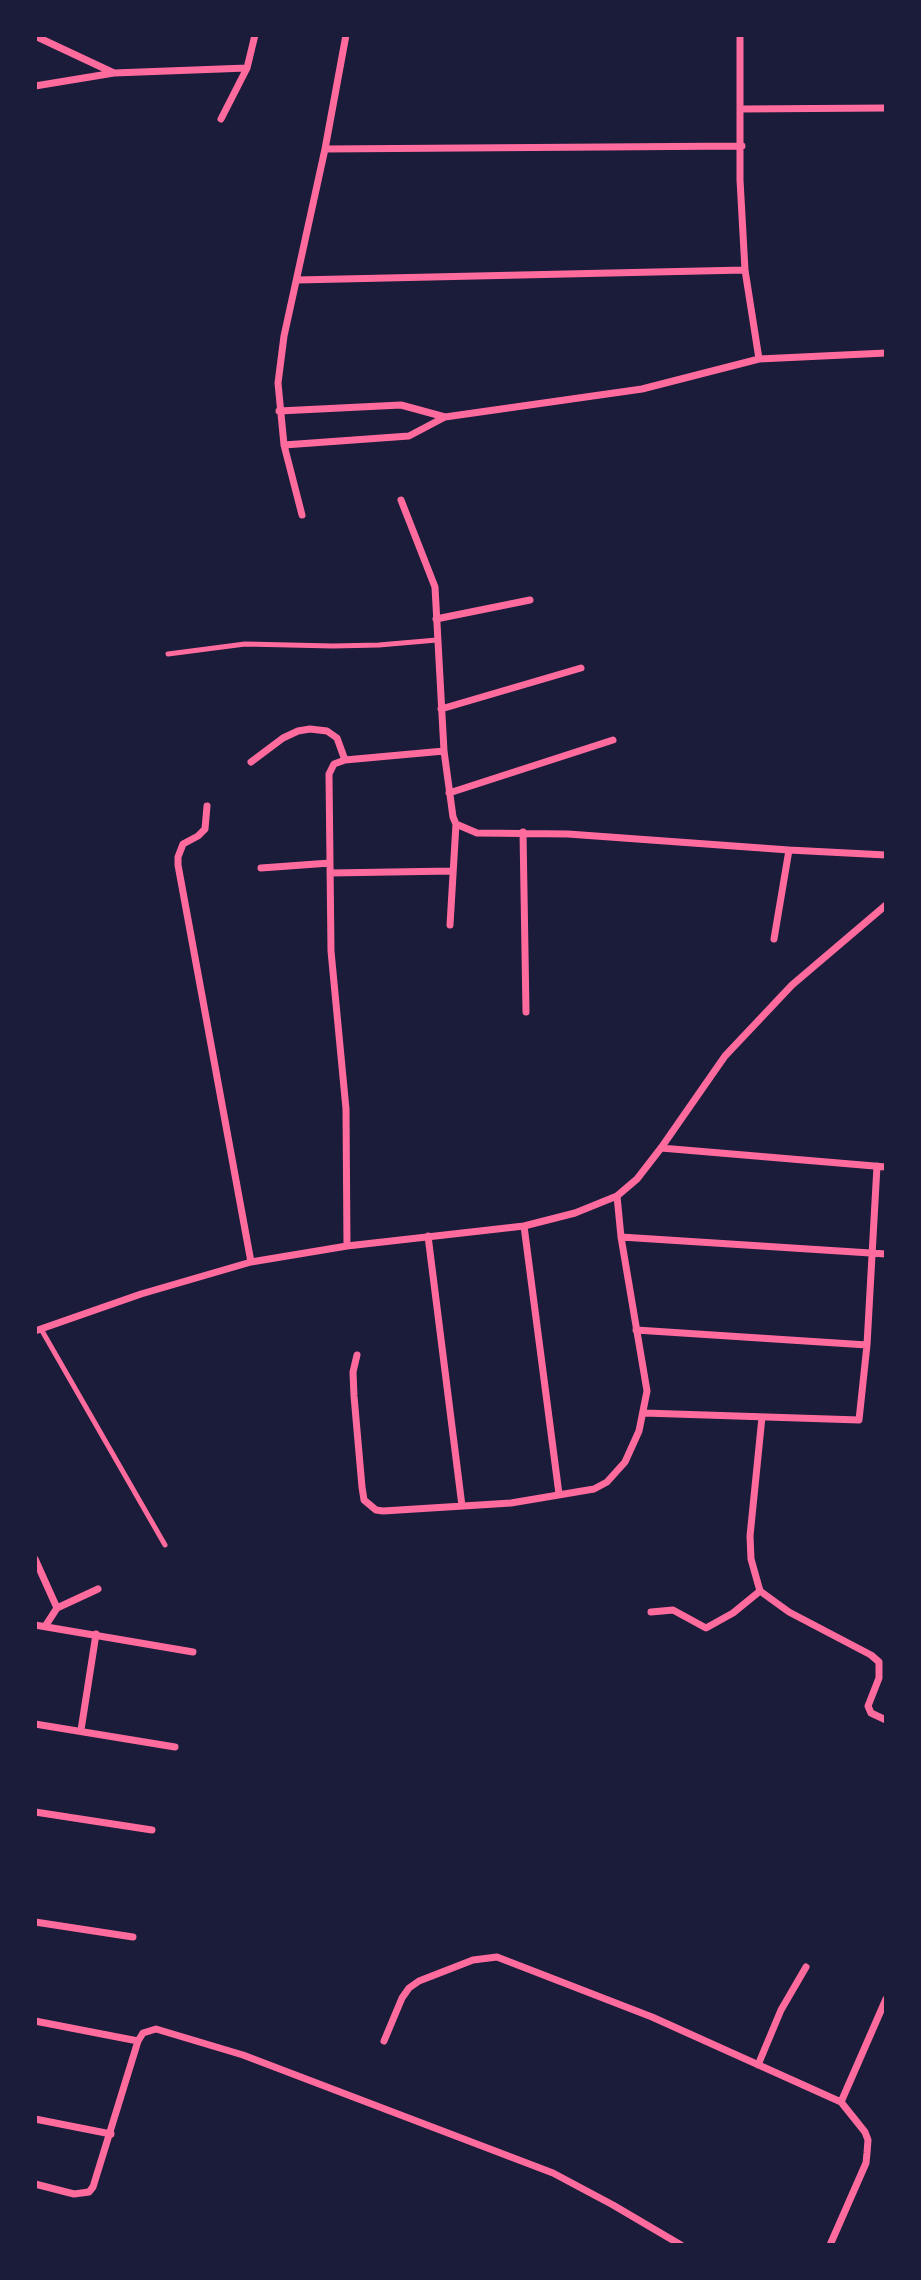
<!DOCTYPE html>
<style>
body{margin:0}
#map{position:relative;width:921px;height:2280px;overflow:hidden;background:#1b1b3a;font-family:Jost,sans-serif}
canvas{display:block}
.frame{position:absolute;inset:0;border:37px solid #1b1b3a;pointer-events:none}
</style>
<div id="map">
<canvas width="921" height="2280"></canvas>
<div class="frame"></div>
</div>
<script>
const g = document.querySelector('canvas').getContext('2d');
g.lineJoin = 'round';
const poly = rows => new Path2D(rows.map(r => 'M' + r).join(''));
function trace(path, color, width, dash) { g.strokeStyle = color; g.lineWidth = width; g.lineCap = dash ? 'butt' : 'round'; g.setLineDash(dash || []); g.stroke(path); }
const service = poly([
 [168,654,245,644,333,646,379,645,437,640],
 [41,1329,165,1545]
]);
const minor = poly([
 [740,35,740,180,745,270,759,359],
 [35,36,114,73,247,68],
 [35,86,114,73],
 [742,109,886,108],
 [221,119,247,68,255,35],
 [325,149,742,146],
 [297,280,745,270],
 [279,411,401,405,445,417],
 [284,445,409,436,445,417,642,389,759,359,886,353],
 [401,500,435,587,444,751,453,817,456,824,477,833,568,834,789,850,886,855],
 [302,515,284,445,278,383,284,336,325,149,346,35],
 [436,619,530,600],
 [441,709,581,668],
 [251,762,283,738,298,731,310,729,327,731,337,738,345,760],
 [449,793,613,740],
 [207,806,205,829,198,836,183,844,178,857,178,865,251,1262],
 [523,832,526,1012],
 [261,868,330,863],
 [330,873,452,871],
 [450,925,456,824],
 [774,939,789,850],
 [661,1148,886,1167],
 [524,1226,559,1494],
 [428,1236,462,1506],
 [621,1237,886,1254],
 [347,1246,346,1109,331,951,329,774,334,764,345,760,444,751],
 [636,1330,867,1345,877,1166],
 [35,1331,141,1294,251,1262,347,1246,524,1226,575,1213,617,1196,637,1179,661,1148,725,1056,792,985,886,905],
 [357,1355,353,1372,354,1396,362,1487,364,1500,376,1510,383,1511,511,1503,594,1489,607,1482,625,1462,639,1431,647,1391,621,1237,617,1196],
 [644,1413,859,1420,867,1345],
 [762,1417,750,1536,751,1559,760,1591,789,1612,871,1655,879,1662,879,1678,868,1706,871,1713,886,1720],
 [35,1559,57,1608],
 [651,1612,673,1610,706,1628,733,1613,760,1591],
 [35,1625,193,1652],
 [46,1625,57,1608,98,1589],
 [35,1724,175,1747],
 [81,1730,96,1634],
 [35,1812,152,1830],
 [35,1922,133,1937],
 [35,2021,138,2041,143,2033,156,2029,243,2055,553,2173,613,2205,681,2245],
 [384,2041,402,1998,409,1988,419,1981,473,1960,497,1957,652,2017,841,2102,865,2132,868,2140,867,2153,866,2163,830,2245],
 [758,2065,781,2010,806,1967],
 [841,2102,886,1999],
 [35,2119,111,2134],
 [35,2184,74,2194,89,2192,93,2187,138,2041]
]);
trace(service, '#ff6b9d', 5);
trace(minor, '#ff6b9d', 7);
</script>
